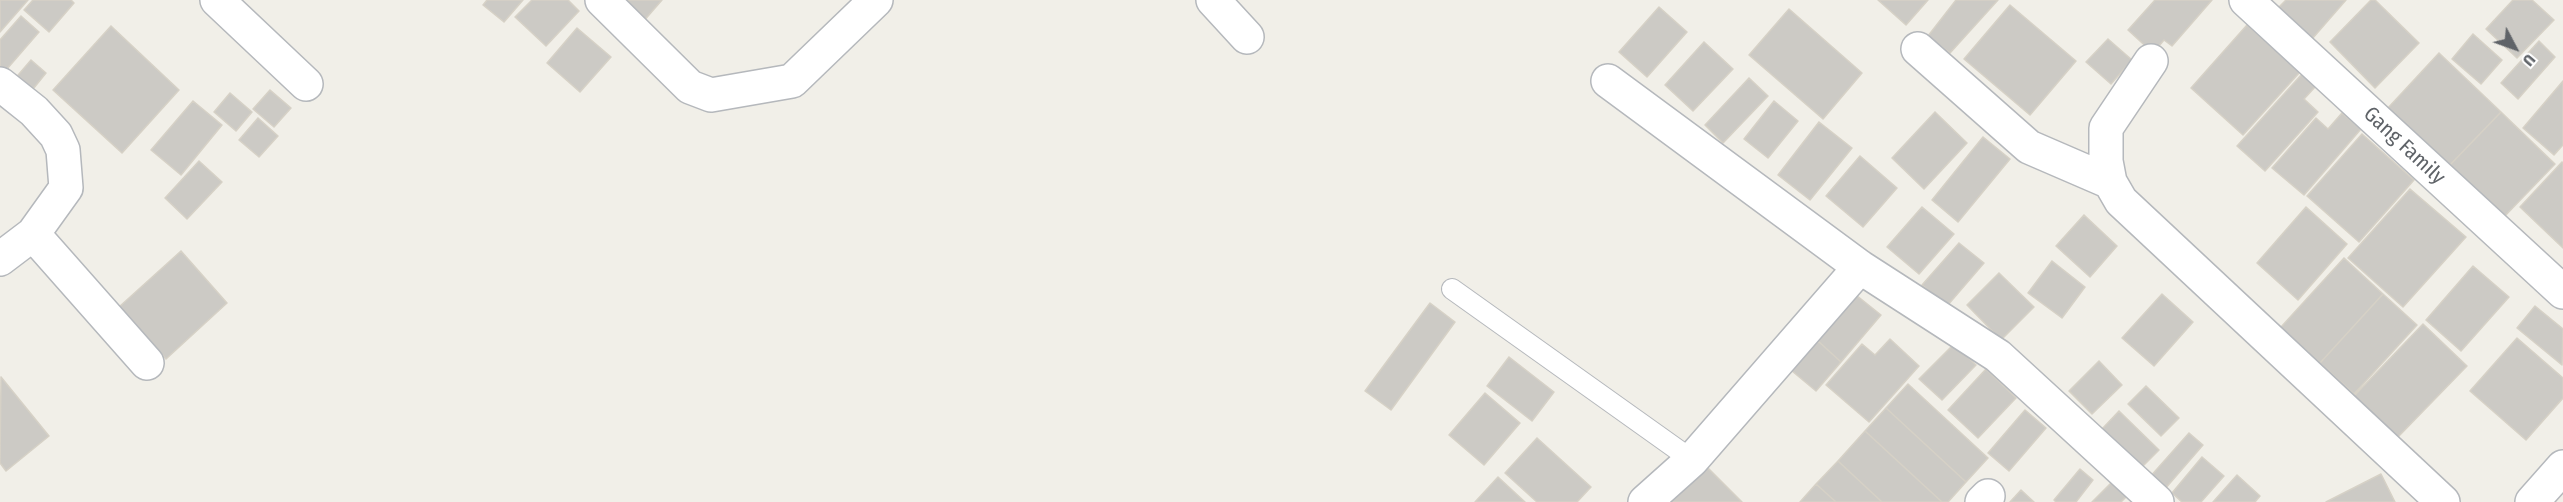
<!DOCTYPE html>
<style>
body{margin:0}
#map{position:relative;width:2563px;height:502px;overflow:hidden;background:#f1efe8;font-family:"Fira Sans Condensed",sans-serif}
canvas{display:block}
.north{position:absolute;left:2485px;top:18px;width:60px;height:60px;-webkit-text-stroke:4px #fff;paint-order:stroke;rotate:131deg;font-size:16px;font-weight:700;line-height:24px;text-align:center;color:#5f6368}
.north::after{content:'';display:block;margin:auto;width:21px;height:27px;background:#5f6368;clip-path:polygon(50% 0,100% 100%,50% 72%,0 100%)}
</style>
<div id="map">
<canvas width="2563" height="502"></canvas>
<div class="north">U</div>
</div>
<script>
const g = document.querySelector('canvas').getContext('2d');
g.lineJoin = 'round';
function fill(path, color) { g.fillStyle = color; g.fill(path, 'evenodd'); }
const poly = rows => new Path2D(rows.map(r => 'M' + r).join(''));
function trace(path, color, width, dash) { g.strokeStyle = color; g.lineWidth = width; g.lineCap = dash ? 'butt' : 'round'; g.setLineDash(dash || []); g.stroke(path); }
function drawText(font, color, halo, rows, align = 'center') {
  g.font = font + ' "Fira Sans Condensed",sans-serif'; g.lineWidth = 5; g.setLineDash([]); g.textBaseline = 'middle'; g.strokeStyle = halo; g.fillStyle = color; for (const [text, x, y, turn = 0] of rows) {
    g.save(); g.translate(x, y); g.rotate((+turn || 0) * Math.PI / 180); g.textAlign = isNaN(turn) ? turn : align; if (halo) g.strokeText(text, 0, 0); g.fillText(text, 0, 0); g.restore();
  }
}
const building = poly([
 [0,0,28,0,0,32,0,0],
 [33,0,71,0,74,3,49,32,24,10,33,0],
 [487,0,523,0,504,22,483,5,487,0],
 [532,0,568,0,579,11,546,46,515,17,532,0],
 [616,0,662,0,642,23,616,0],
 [1878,0,1928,0,1906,25,1878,0],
 [1956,0,1998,0,1950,53,1928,36,1956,0],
 [2155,0,2212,0,2172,46,2164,40,2153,53,2128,30,2155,0],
 [2286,0,2346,0,2312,39,2278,8,2286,0],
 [2371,0,2375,0,2419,43,2375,88,2330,42,2371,0],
 [2513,0,2532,0,2554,20,2517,58,2486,29,2513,0],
 [2010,5,2076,61,2030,115,1964,59,2010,5],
 [1659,7,1687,32,1647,77,1619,52,1659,7],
 [1789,9,1862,73,1823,119,1749,55,1789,9],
 [21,16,39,32,0,77,0,40,21,16],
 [2247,25,2300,72,2243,135,2191,88,2247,25],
 [111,26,179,90,122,153,53,90,111,26],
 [577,28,611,57,580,92,547,63,577,28],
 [2473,34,2502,60,2481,84,2452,59,2473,34],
 [2108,39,2132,60,2111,84,2086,62,2108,39],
 [2539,41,2555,57,2518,99,2501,83,2539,41],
 [1704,42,1733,69,1693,111,1665,85,1704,42],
 [2439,53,2501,112,2448,167,2387,109,2439,53],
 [31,60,46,73,29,94,13,81,31,60],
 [2302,74,2316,86,2304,99,2318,112,2265,171,2237,146,2302,74],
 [1749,78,1768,96,1723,143,1705,125,1749,78],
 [2563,81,2563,145,2554,155,2523,128,2563,81],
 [270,90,291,108,274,127,253,109,270,90],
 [230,93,252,112,236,131,214,112,230,93],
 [193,101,222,125,181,175,151,150,193,101],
 [1774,101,1798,121,1768,158,1744,139,1774,101],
 [1935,112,1967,143,1924,189,1892,158,1935,112],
 [2501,112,2555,164,2502,219,2448,167,2501,112],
 [2342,113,2361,129,2304,195,2272,168,2316,118,2328,129,2342,113],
 [258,118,278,136,259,157,239,140,258,118],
 [1819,122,1852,148,1810,200,1778,175,1819,122],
 [2362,134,2414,180,2359,242,2307,196,2362,134],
 [1983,137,2010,159,1958,222,1932,200,1983,137],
 [1860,156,1897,188,1863,227,1826,196,1860,156],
 [199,161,222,182,187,219,165,198,199,161],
 [2562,162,2563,163,2563,248,2520,207,2562,162],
 [2410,189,2466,237,2403,307,2348,258,2410,189],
 [1922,207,1954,234,1919,274,1887,247,1922,207],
 [2306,207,2347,244,2298,300,2257,263,2306,207],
 [2084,215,2117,246,2090,277,2056,246,2084,215],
 [1959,243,1984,263,1947,306,1922,285,1959,243],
 [181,251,227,303,166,359,119,307,181,251],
 [2344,258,2383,294,2320,363,2281,327,2344,258],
 [2052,261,2085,287,2062,318,2028,293,2052,261],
 [2473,266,2509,297,2461,351,2426,320,2473,266],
 [1999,273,2034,307,2001,340,1967,305,1999,273],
 [2162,294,2193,322,2154,366,2122,338,2162,294],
 [2383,294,2417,325,2354,394,2320,363,2383,294],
 [1856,295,1881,315,1841,362,1818,341,1856,295],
 [1430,303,1455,322,1391,410,1365,391,1430,303],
 [2535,306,2563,329,2562,365,2517,328,2535,306],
 [2423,324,2467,366,2397,438,2354,396,2423,324],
 [2517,338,2563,378,2563,398,2526,440,2470,391,2517,338],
 [1890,339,1919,366,1869,422,1826,385,1862,344,1875,355,1890,339],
 [1818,341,1841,362,1816,391,1792,371,1818,341],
 [1954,344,1976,365,1942,400,1919,379,1954,344],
 [1509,357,1554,392,1532,421,1487,386,1509,357],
 [2099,361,2122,385,2092,414,2069,391,2099,361],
 [1986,369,2016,398,1978,438,1948,410,1986,369],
 [1,377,49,436,6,471,0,463,1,377],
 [1908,384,1988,458,1966,482,1886,408,1908,384],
 [2146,386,2179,418,2161,436,2128,404,2146,386],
 [1485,393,1520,423,1484,465,1449,435,1485,393],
 [1886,408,1966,482,1948,502,1942,502,1865,431,1886,408],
 [2025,410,2046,428,2009,471,1988,453,2025,410],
 [2119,411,2159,450,2142,467,2102,429,2119,411],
 [1865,431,1942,502,1882,502,1838,461,1865,431],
 [2189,433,2203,445,2164,490,2149,478,2189,433],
 [1537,438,1591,487,1577,502,1537,502,1505,473,1537,438],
 [2202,457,2224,476,2201,502,2182,502,2172,493,2202,457],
 [1838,461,1882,502,1836,502,1816,484,1838,461],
 [1703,463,1742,502,1664,502,1703,463],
 [2080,469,2093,480,2076,502,2056,502,2054,500,2080,469],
 [2381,474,2395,502,2326,502,2381,474],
 [2237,475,2260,496,2255,502,2213,502,2237,475],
 [1498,477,1525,502,1475,502,1498,477],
 [2113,481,2128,495,2121,502,2092,502,2113,481],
 [1816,484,1836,502,1800,502,1816,484],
 [2021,490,2034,502,2010,502,2021,490]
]);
const lane = poly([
 [1452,289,1692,460]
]);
const street = poly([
 [217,0,306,84],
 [602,0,690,87,711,95,792,81,876,0],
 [1213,0,1247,37],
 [2246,0,2563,292],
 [1918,49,2029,147,2110,182],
 [2151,61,2106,128,2106,161,2110,182,2121,201,2443,502],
 [1608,81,1860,267,1998,356,2157,502],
 [0,84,34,111,56,135,63,150,66,188,33,234,0,259],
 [33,234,147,363],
 [1645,502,1692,460,1860,267],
 [1982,502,1988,496],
 [2532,502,2563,467]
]);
const streetNames = [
 ["Gang Family",2404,146,43]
];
fill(building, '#cccac5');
trace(building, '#d6d1c6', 1.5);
trace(lane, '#b5b8bc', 22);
trace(street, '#b5b8bc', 36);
trace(lane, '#fff', 20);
trace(street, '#fff', 33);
drawText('21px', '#5f6368', '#fff', streetNames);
</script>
